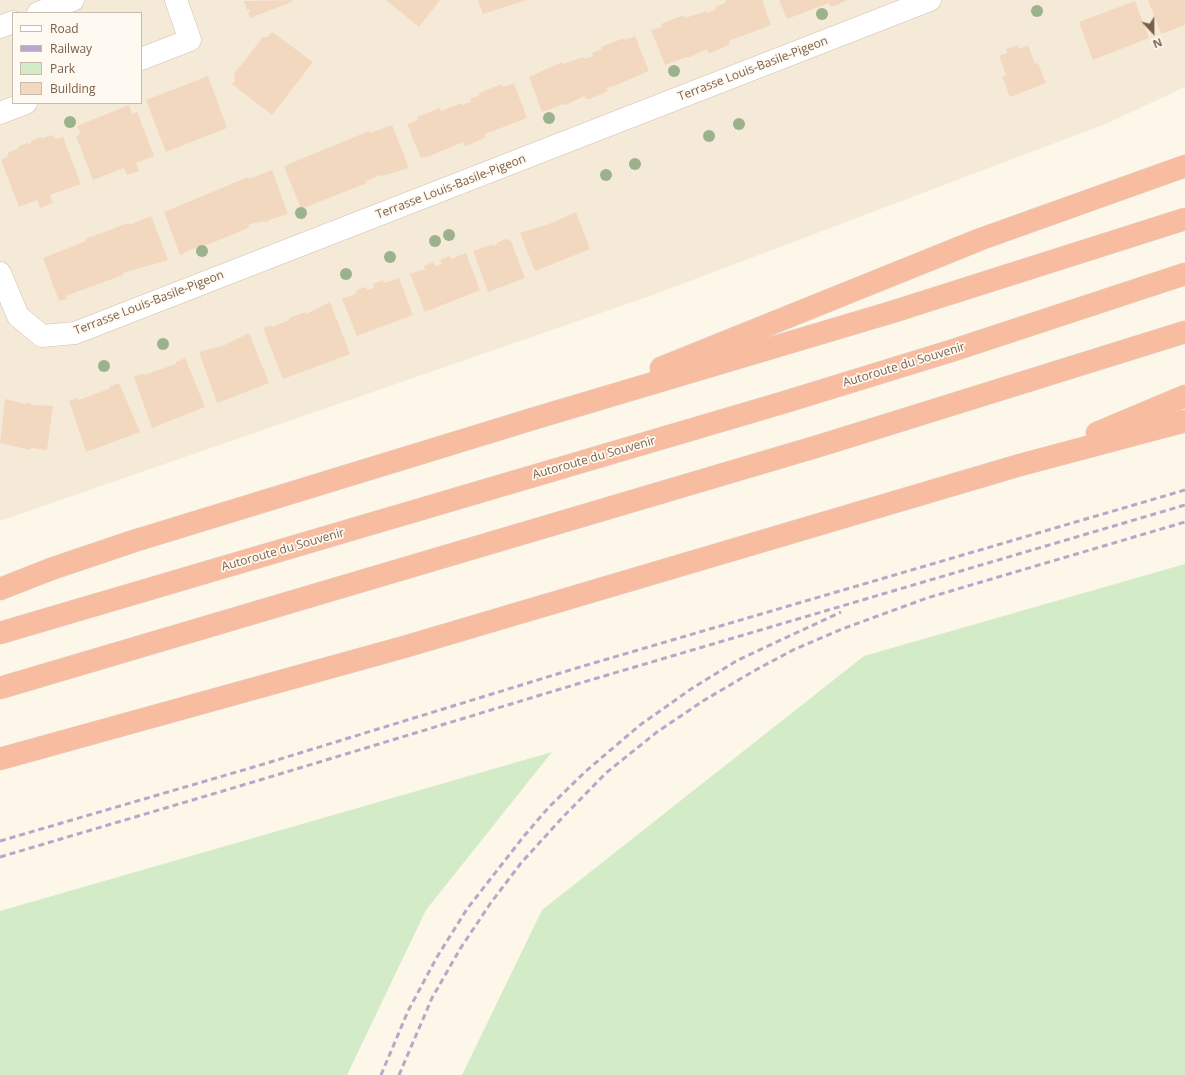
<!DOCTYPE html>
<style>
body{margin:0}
#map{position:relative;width:1185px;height:1075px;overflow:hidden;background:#fdf7ea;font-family:"Open Sans",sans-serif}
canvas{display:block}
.legend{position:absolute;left:12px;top:12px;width:130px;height:92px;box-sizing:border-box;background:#fffaf1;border:1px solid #c9bcaf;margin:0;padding:5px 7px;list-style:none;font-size:12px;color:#795f4b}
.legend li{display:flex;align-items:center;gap:8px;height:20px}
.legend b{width:20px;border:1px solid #c9bcaf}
.north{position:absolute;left:1133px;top:12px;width:40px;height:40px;-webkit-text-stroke:3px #fffaf1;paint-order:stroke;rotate:158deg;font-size:11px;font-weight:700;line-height:16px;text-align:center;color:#795f4b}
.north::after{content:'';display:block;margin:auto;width:14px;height:18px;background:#795f4b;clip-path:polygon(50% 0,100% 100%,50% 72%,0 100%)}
</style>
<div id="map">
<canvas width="1185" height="1075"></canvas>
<ul class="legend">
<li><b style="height:5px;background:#fff"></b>Road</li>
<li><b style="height:5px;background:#bba6c9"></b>Railway</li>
<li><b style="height:11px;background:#d3ecc7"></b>Park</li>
<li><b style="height:11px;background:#f3d8c0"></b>Building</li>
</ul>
<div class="north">N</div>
</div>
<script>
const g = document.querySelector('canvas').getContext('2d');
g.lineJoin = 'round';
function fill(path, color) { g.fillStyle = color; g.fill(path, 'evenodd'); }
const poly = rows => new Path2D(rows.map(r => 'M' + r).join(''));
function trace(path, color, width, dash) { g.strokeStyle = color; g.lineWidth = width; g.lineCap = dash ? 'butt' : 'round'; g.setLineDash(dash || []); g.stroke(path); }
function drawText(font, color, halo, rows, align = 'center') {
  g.font = font + ' "Open Sans",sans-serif'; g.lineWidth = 3.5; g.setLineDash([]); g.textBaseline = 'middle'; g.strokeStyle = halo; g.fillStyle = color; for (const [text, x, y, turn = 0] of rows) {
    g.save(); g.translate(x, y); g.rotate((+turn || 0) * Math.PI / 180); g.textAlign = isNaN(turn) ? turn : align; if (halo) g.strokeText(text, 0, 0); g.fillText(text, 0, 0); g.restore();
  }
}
const residential = poly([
 [0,0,1185,0,1185,87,1108,123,653,295,0,521],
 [13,13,141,13,141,103,13,103]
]);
const green = poly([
 [1185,564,1185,1075,462,1075,542,910,864,656],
 [552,752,426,910,347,1075,0,1075,0,911]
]);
const building = poly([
 [292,0,292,2,250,18,248,13,250,12,249,10,247,10,244,1],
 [386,0,440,0,419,27],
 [478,0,527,0,483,14],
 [726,0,762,0,771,25,729,41,730,44,713,52,708,53,707,49,688,58,687,57,665,65,651,30,662,27,661,24,684,15,685,18,706,11,707,13,716,9,715,7,725,3],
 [779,0,847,0,835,6,830,6,829,3,787,19],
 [1148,0,1185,0,1185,25,1161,34],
 [1135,1,1149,38,1093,60,1079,22],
 [272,32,313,62,272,115,232,84,235,81,234,74,263,37,268,37],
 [635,36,649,71,614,86,606,88,608,91,590,99,586,99,584,96,566,105,564,104,542,112,529,77,562,62,563,64,583,57,584,59,593,56,592,53,602,49,601,47,624,38,625,40],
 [1018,45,1019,49,1028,45,1035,64,1038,63,1046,83,1010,97,1002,76,1006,75,999,56,1007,53,1006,49],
 [208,76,227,128,166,152,146,100],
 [514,83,527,118,485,134,486,137,469,145,464,146,463,142,430,156,421,158,407,124,418,120,417,117,440,108,441,111,462,103,462,105,471,102,470,99,480,95,479,93,502,84,503,87],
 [129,105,132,114,137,112,154,156,136,163,139,171,127,175,124,168,93,180,76,136,81,134,77,126],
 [392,125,409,168,382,176,381,175,366,181,367,183,301,209,284,166,369,131,370,133],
 [52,135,56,139,63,137,81,184,50,195,53,203,40,208,37,200,19,207,1,160,7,157,9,152,17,149,19,146,27,143,30,144,32,141,40,137,43,138],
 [272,170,288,214,269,220,266,223,265,221,258,223,258,222,248,225,249,227,244,230,199,248,199,246,180,255,164,212,248,177,249,179],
 [576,212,590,249,535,271,520,233,549,224],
 [151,216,168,260,123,273,123,275,66,296,67,299,59,301,43,258,86,241,85,239,107,231,128,223,129,225],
 [506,239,511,241,525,278,488,292,473,251,493,244,494,247,498,242],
 [466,253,480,290,425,312,410,274,425,269,424,266,433,262,435,266,442,264,440,260,450,255,451,259],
 [399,278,413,315,357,336,342,299,357,293,356,290,366,287,367,290,374,288,373,284,383,280,384,283],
 [330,302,350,354,283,379,263,328,271,325,272,327,289,320,289,318,305,312,306,314],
 [249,333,269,383,217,403,199,352,225,345],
 [185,358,205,407,152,428,134,377,143,373,144,375,176,364,176,362],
 [119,383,140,432,86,452,69,401,78,398,79,400,111,388,110,386],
 [5,399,26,404,29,402,32,405,53,406,47,450,30,448,30,450,0,443]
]);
const minor = poly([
 [38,13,73,0],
 [0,27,13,22],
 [141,59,190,40,176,0],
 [0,113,26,103],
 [0,273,18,316,42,336,75,333,930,0]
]);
const motorway = poly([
 [661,368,981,239,1185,166],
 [1097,433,1185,396],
 [0,589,51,569,134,541,539,417,892,312,1185,219],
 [0,633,785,402,954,350,1185,274],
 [0,688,822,445,1185,332],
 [0,759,404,647,1020,465,1185,421]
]);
const rail = poly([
 [0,841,264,764,580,667,1185,490],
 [0,857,260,780,577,684,1185,505],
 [381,1075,408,1011,437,957,467,909,524,836,549,807,586,771,640,725,691,689,738,660,841,612],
 [399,1075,432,998,460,949,490,904,521,863,562,818,606,773,657,732,703,701,752,672,793,650,842,629,927,598,1185,522]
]);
const trees = [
 [1037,11],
 [822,14],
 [674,71],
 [549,118],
 [70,122],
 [739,124],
 [709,136],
 [635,164],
 [606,175],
 [301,213],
 [449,235],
 [435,241],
 [202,251],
 [390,257],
 [346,274],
 [163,344],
 [104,366]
];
const streetNames = [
 ["Terrasse Louis-Basile-Pigeon",753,69,-21],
 ["Terrasse Louis-Basile-Pigeon",451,187,-21],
 ["Terrasse Louis-Basile-Pigeon",149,303,-21],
 ["Autoroute du Souvenir",904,365,-17],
 ["Autoroute du Souvenir",594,458,-16],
 ["Autoroute du Souvenir",283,550,-16]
];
fill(residential, '#f5ead8');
fill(green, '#d3ecc7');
fill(building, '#f3d8c0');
trace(minor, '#d0c0ae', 23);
trace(motorway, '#dcd5d0', 23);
trace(minor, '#fff', 22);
trace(motorway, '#f8bda0', 22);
trace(rail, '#bba6c9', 3, [6, 4]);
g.fillStyle = '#9cb28c';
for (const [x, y] of trees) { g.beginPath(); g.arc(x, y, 6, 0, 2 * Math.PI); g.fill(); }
drawText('12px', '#795f4b', '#fffaf1', streetNames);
</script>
